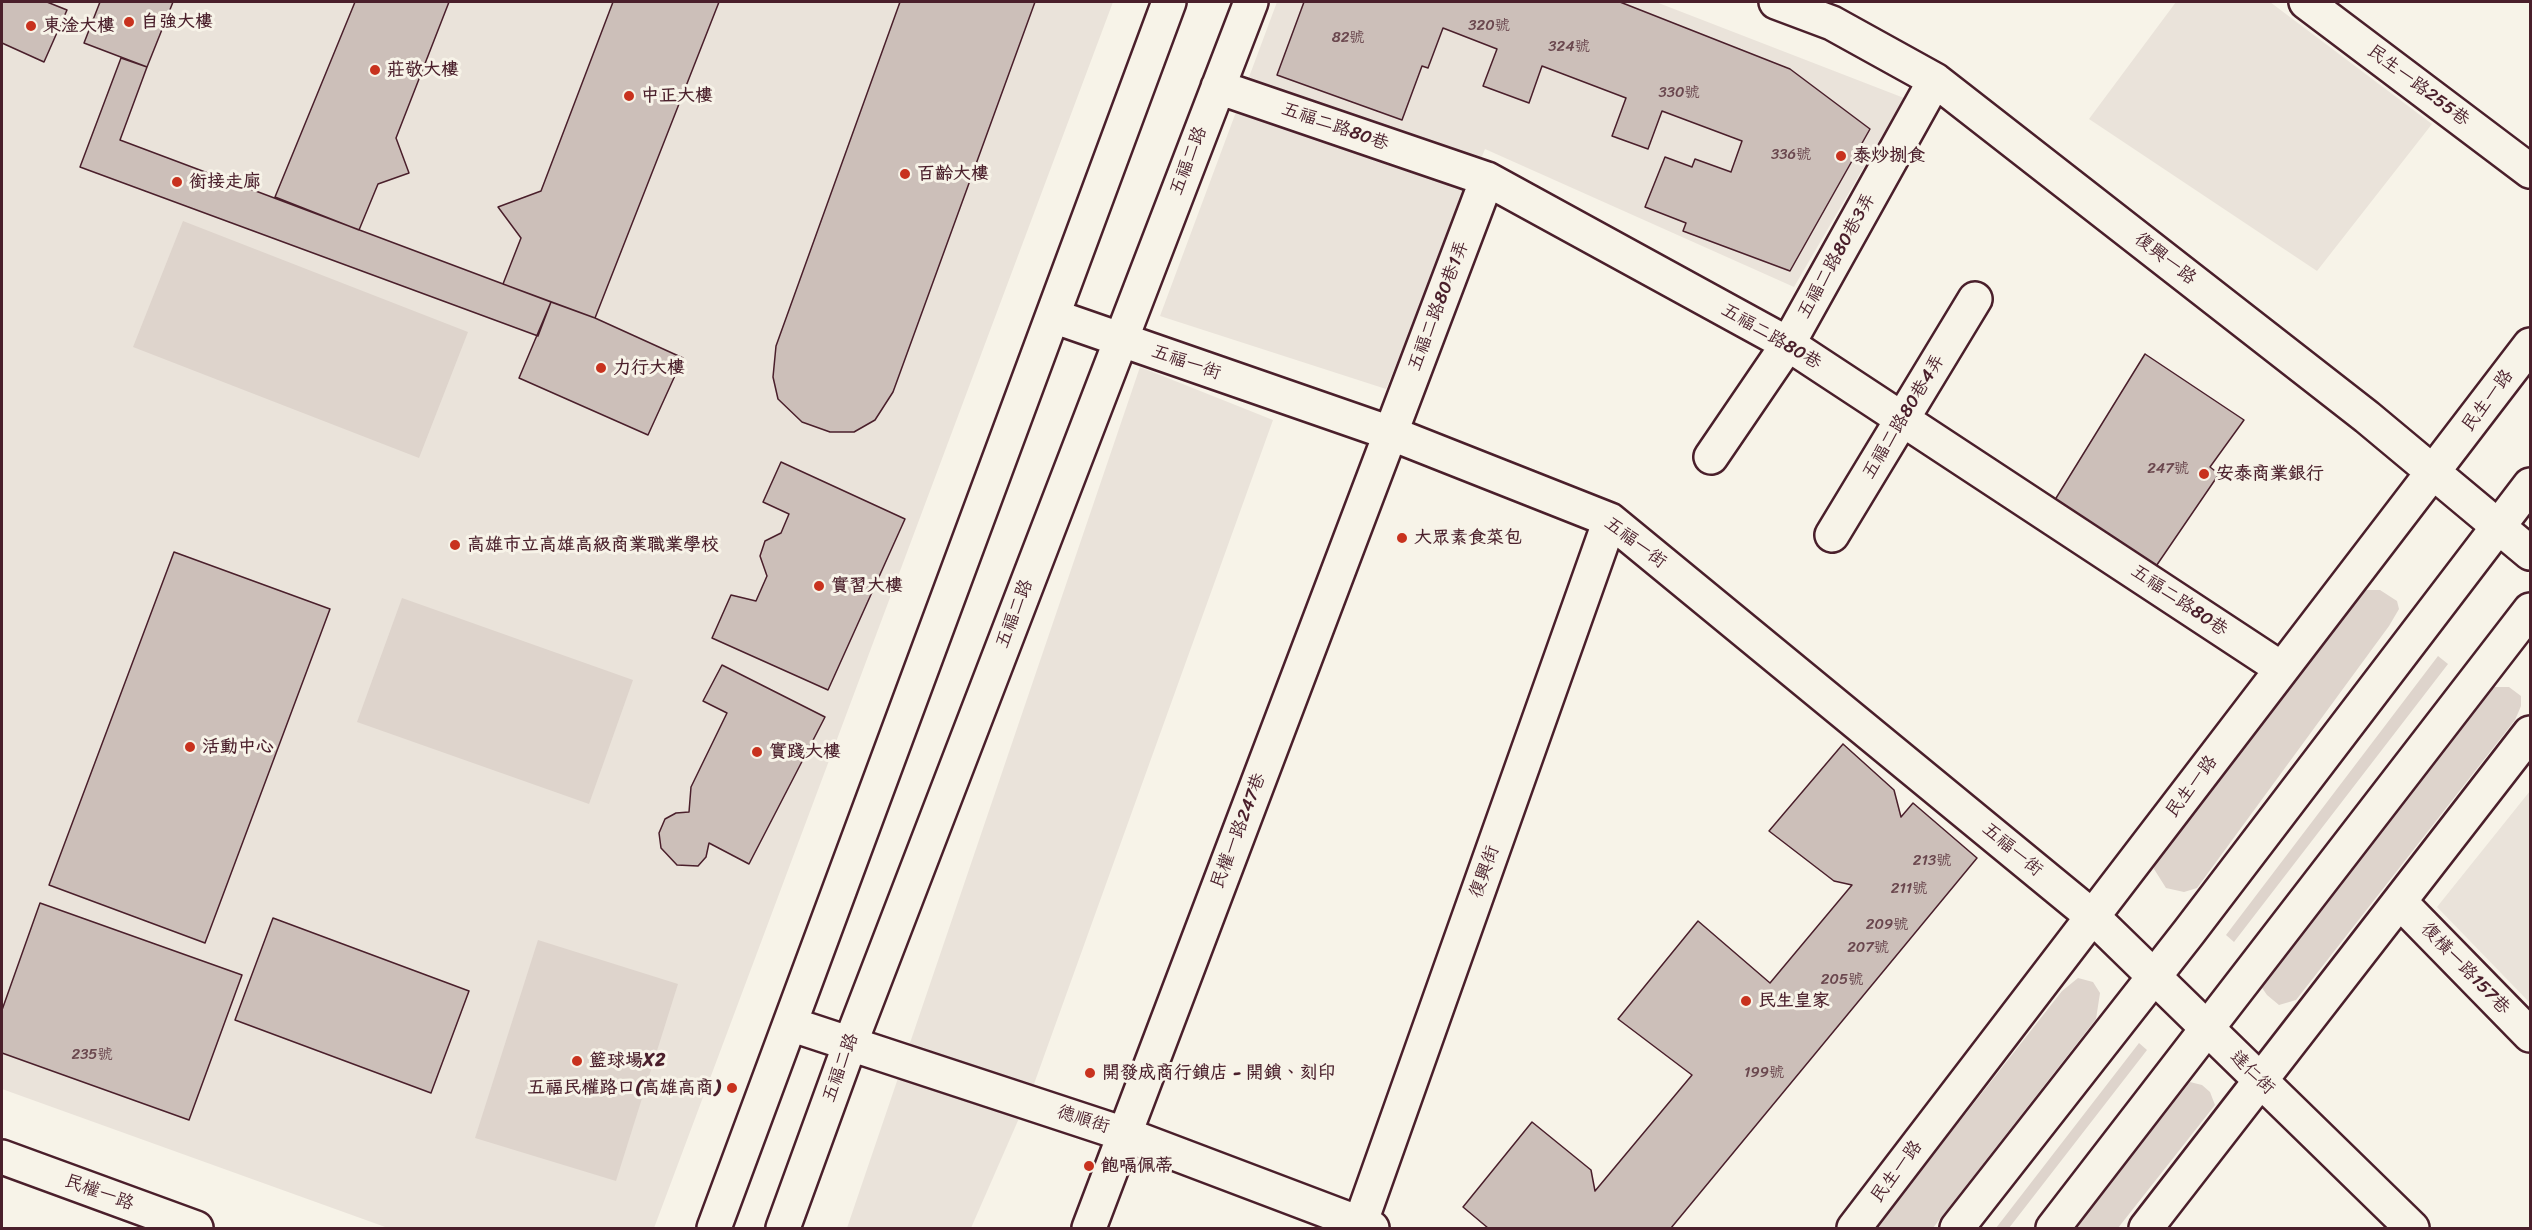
<!DOCTYPE html>
<meta charset="utf-8">
<style>
body{margin:0}
#map{position:relative;width:2532px;height:1230px;overflow:hidden;background:#f7f3e8;font-family:Sriracha,sans-serif}
canvas{display:block}
.frame{position:absolute;inset:0;border:3px solid #4a1f2b;pointer-events:none}
</style>
<div id="map">
<canvas width="2532" height="1230"></canvas>
<div class="frame"></div>
</div>
<script>
const g = document.querySelector('canvas').getContext('2d');
g.lineJoin = 'round';
function fill(path, color) { g.fillStyle = color; g.fill(path, 'evenodd'); }
const poly = rows => new Path2D(rows.map(r => 'M' + r).join(''));
function trace(path, color, width, dash) { g.strokeStyle = color; g.lineWidth = width; g.lineCap = dash ? 'butt' : 'round'; g.setLineDash(dash || []); g.stroke(path); }
function drawText(font, color, halo, rows, align = 'center') {
  g.font = font + ' Sriracha,"LXGW WenKai TC",sans-serif'; g.lineWidth = 6; g.setLineDash([]); g.textBaseline = 'middle'; g.strokeStyle = halo; g.fillStyle = color; for (const [text, x, y, turn = 0] of rows) {
    g.save(); g.translate(x, y); g.rotate((+turn || 0) * Math.PI / 180); g.textAlign = isNaN(turn) ? turn : align; if (halo) g.strokeText(text, 0, 0); g.fillText(text, 0, 0); g.restore();
  }
}
const built = poly([
 [2,2,1113,2,654,1228,388,1228,2,1089],
 [1277,2,1656,2,1904,98,1794,287,1485,149,1386,389,1160,316],
 [2176,2,2270,2,2432,124,2317,271,2089,119],
 [1140,367,1273,420,1034,1084,971,1228,847,1228],
 [2530,791,2530,1003,2437,907]
]);
const green = poly([
 [183,221,468,332,419,458,133,347],
 [2366,590,2380,590,2397,601,2399,609,2389,626,2197,888,2184,892,2166,888,2154,869,2157,852,2352,597],
 [402,598,633,680,589,804,357,722],
 [2438,656,2448,664,2234,942,2226,935],
 [2493,687,2509,687,2521,696,2521,706,2515,720,2296,1000,2279,1005,2267,995,2258,982,2485,694],
 [538,940,678,984,616,1181,475,1138],
 [2078,978,2093,982,2100,993,2096,1019,1933,1228,1876,1228,2062,991],
 [2139,1043,2147,1050,2009,1228,1996,1228],
 [2190,1082,2202,1085,2210,1092,2215,1105,2118,1228,2075,1228]
]);
const building = poly([
 [2,2,47,2,67,10,44,62,2,43,2,2],
 [100,2,173,2,147,67,84,43,100,2],
 [355,2,449,2,396,138,409,173,378,184,359,230,275,197,355,2],
 [613,2,719,2,595,318,503,284,521,238,498,207,541,191,613,2],
 [900,2,1035,2,893,392,875,420,854,432,830,432,802,422,778,399,773,377,776,346,900,2],
 [1304,2,1620,2,1790,69,1870,129,1790,271,1683,231,1686,223,1645,207,1665,157,1692,167,1695,159,1731,172,1742,141,1662,111,1648,149,1612,136,1626,98,1542,66,1529,103,1483,86,1497,49,1443,28,1428,68,1422,66,1402,120,1277,75,1304,2],
 [121,58,147,67,120,140,551,302,538,336,80,167,121,58],
 [551,302,595,318,683,358,648,435,519,378,551,302],
 [2145,354,2244,420,2210,467,2219,474,2150,575,2053,503,2145,354],
 [781,462,905,519,828,690,712,638,731,595,756,601,767,576,760,556,765,541,781,533,789,514,763,502,781,462],
 [174,552,330,609,205,943,49,885,174,552],
 [722,665,825,717,749,864,709,843,706,857,698,866,677,865,661,848,659,833,665,819,676,813,689,812,691,787,727,713,703,701,722,665],
 [1843,744,1894,790,1901,817,1913,803,1977,858,1671,1228,1488,1228,1463,1207,1532,1122,1591,1170,1595,1191,1692,1075,1618,1019,1698,921,1770,983,1852,885,1834,881,1769,831,1843,744],
 [40,903,242,975,189,1120,2,1053,2,1010,40,903],
 [273,918,469,991,431,1093,235,1020,273,918]
]);
const minor = poly([
 [1776,2,1832,23,1935,80,2367,417,2530,553],
 [2306,2,2530,171],
 [1218,87,1487,179,1788,344,2282,669],
 [1053,316,1390,433,1610,520,2093,917,2412,1228],
 [1711,457,1788,344,1935,80],
 [1832,535,1975,299],
 [2400,902,2530,1035],
 [790,1024,1124,1134,1372,1228],
 [2,1157,196,1228],
 [1360,1224,1610,520],
 [714,1228,1169,2],
 [783,1228,850,1044,1251,2],
 [1089,1228,1487,179],
 [1854,1228,2530,345],
 [2146,1228,2530,733]
]);
const major = poly([
 [1957,1228,2189,932,2530,485],
 [2053,1228,2530,610]
]);
const markers = [
 [129,22,6,"#c8321e"],
 [31,26,6,"#c8321e"],
 [375,70,6,"#c8321e"],
 [629,96,6,"#c8321e"],
 [1841,156,6,"#c8321e"],
 [905,174,6,"#c8321e"],
 [177,182,6,"#c8321e"],
 [601,368,6,"#c8321e"],
 [2204,474,6,"#c8321e"],
 [1402,538,6,"#c8321e"],
 [455,545,6,"#c8321e"],
 [819,586,6,"#c8321e"],
 [190,747,6,"#c8321e"],
 [757,752,6,"#c8321e"],
 [1746,1001,6,"#c8321e"],
 [577,1061,6,"#c8321e"],
 [1090,1073,6,"#c8321e"],
 [732,1088,6,"#c8321e"],
 [1089,1166,6,"#c8321e"]
];
const numberNames = [
 ["320號",1489,26],
 ["82號",1348,38],
 ["324號",1569,47],
 ["330號",1679,93],
 ["336號",1791,155],
 ["247號",2168,469],
 ["213號",1932,861],
 ["211號",1909,889],
 ["209號",1887,925],
 ["207號",1868,948],
 ["205號",1842,980],
 ["235號",92,1055],
 ["199號",1764,1073]
];
const poiNames = [
 ["自強大樓",141,22],
 ["東淦大樓",43,26],
 ["莊敬大樓",387,70],
 ["中正大樓",641,96],
 ["泰炒捌食",1853,156],
 ["百齡大樓",917,174],
 ["銜接走廊",189,182],
 ["力行大樓",613,368],
 ["安泰商業銀行",2216,474],
 ["大眾素食菜包",1414,538],
 ["高雄市立高雄高級商業職業學校",467,545],
 ["實習大樓",831,586],
 ["活動中心",202,747],
 ["實踐大樓",769,752],
 ["民生皇家",1758,1001],
 ["籃球場X2",589,1061],
 ["開發成商行鎖店 - 開鎖、刻印",1102,1073],
 ["五福民權路口(高雄高商)",720,1088,"right"],
 ["飽嗝佩蒂",1101,1166]
];
const streetNames = [
 ["民生一路255巷",2418,86,37],
 ["五福二路80巷",1335,127,19],
 ["五福二路",1189,161,-69],
 ["五福二路80巷3弄",1837,256,-61],
 ["復興一路",2165,259,38],
 ["五福二路80巷1弄",1439,306,-69],
 ["五福二路80巷",1771,337,30],
 ["五福一街",1186,363,19],
 ["民生一路",2488,401,-53],
 ["五福二路80巷4弄",1904,417,-59],
 ["五福一街",1635,543,37],
 ["五福二路80巷",2179,601,34],
 ["五福二路",1015,614,-69],
 ["民生一路",2192,787,-53],
 ["民權一路247巷",1239,831,-69],
 ["五福一街",2012,850,40],
 ["復興街",1485,872,-70],
 ["復橫一路157巷",2465,969,46],
 ["五福二路",841,1068,-70],
 ["達仁街",2252,1073,44],
 ["德順街",1083,1120,18],
 ["民生一路",1897,1172,-53],
 ["民權一路",99,1193,20]
];
fill(built, '#eae3da');
fill(green, '#ded4cc');
fill(building, '#ccbfb9');
trace(building, '#4a1f2b', 1.5);
trace(minor, '#4a1f2b', 38);
trace(major, '#4a1f2b', 38);
trace(minor, '#f7f3e8', 33);
trace(major, '#f7f3e8', 33);
for (const [x, y, r, color] of markers) { const dot = new Path2D(); dot.arc(x, y, r, 0, 2 * Math.PI); g.fillStyle = color; g.fill(dot); trace(dot, '#f7f3e8', 2); }
drawText('15px', '#6a474e', null, numberNames);
drawText('bold 18px', '#4a1f2b', '#f7f3e8', poiNames, 'left');
drawText('18px', '#4a1f2b', '#f7f3e8', streetNames);
</script>
